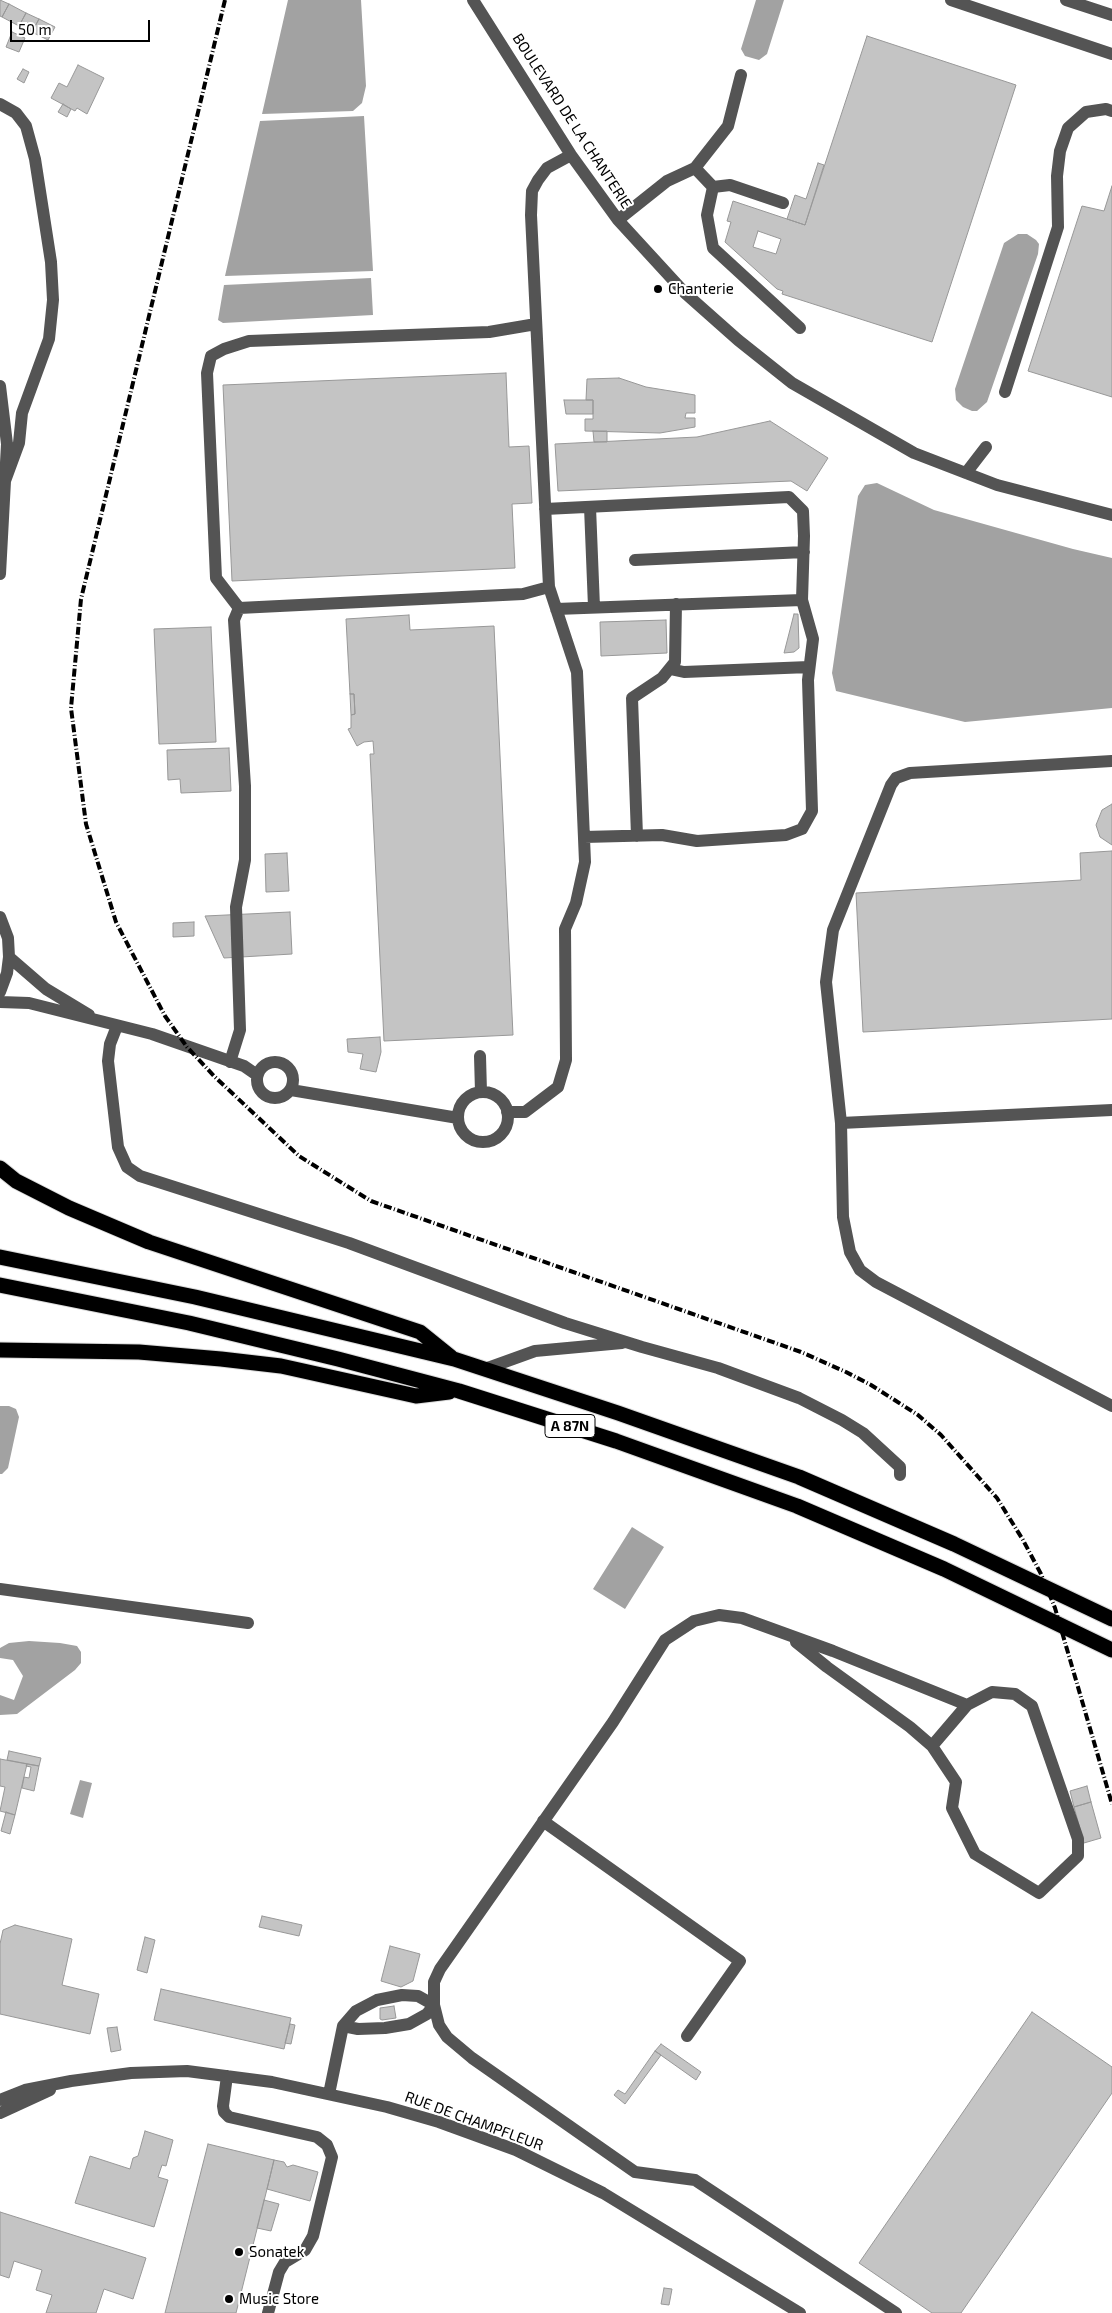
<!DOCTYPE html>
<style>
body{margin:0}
#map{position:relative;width:1112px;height:2313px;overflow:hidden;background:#fff;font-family:"Exo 2",sans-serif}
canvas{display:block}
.scale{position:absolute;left:10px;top:20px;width:140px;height:22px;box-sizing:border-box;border:2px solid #000;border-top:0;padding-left:6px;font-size:15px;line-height:18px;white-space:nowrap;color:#000;-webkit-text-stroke:4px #fff;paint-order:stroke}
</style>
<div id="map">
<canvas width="1112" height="2313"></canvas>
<div class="scale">50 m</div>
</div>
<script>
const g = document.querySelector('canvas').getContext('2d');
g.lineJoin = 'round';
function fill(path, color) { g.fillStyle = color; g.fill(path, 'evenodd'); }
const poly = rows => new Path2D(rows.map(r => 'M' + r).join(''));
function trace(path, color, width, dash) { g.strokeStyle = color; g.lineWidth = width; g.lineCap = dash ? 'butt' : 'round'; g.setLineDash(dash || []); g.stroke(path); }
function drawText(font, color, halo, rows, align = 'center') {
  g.font = font + ' "Exo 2",sans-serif'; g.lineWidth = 4; g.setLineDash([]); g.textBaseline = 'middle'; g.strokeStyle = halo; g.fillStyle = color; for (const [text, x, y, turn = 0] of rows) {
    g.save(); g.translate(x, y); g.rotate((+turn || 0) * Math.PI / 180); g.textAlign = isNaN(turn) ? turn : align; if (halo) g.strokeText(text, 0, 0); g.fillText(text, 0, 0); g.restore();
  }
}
const water = poly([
 [288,0,361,0,366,86,362,103,353,111,262,114],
 [756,0,784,0,767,54,759,60,745,56,741,49],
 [364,116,373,271,225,276,260,121],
 [1018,234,1027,234,1036,240,1039,244,1038,254,987,402,977,411,972,411,963,407,956,400,955,389,1004,243],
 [371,278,373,315,223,323,218,320,224,285],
 [877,483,934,510,1073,549,1112,558,1112,708,965,722,836,691,832,673,858,496,865,485],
 [0,1406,9,1406,16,1409,19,1417,8,1468,2,1474,0,1474],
 [632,1527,664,1547,625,1609,593,1589],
 [29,1641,60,1643,77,1646,81,1652,81,1663,75,1670,17,1714,0,1715,0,1695,14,1700,23,1676,13,1660,0,1658,0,1648,9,1643],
 [80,1780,92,1783,83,1818,70,1814]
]);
const building = poly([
 [0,0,9,4,2,17,0,16,0,0],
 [9,4,26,13,19,26,2,17,9,4],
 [26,13,39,19,32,32,19,26,26,13],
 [39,19,55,27,48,40,32,32,39,19],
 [12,32,25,38,19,52,6,47,12,32],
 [867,36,1016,85,932,342,782,294,783,291,777,289,725,242,731,222,727,221,733,201,805,225,867,36],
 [758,231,781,239,776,254,753,247,758,231],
 [78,65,104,78,87,114,77,108,75,111,51,98,59,83,67,87,78,65],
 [23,69,29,72,24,83,17,79,23,69],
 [63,104,71,109,67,117,58,112,63,104],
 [818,163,824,165,805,225,787,219,795,195,806,199,818,163],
 [1112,186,1112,397,1028,371,1082,206,1104,211,1112,186],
 [506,373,509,447,529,446,532,503,512,504,515,568,232,581,223,385,506,373],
 [619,378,646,387,695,395,695,413,686,413,685,418,695,418,695,427,660,433,585,431,585,419,593,419,593,400,586,400,587,379,619,378],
 [564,400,593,400,593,414,566,414,564,400],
 [770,421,828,458,807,491,791,481,558,491,555,444,697,437,770,421],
 [593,431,607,431,607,442,594,442,593,431],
 [794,614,798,614,799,648,794,652,784,653,794,614],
 [409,615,410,630,494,626,513,1035,384,1041,370,754,374,754,373,741,364,742,357,746,348,729,351,728,351,715,355,714,354,694,350,694,346,619,409,615],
 [666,620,667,653,601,656,600,622,666,620],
 [211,627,216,742,159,744,154,629,211,627],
 [350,694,354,694,355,714,351,715,350,694],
 [229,748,231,791,181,793,180,779,168,780,167,750,229,748],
 [1112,804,1112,845,1100,837,1096,825,1102,810,1112,804],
 [1112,851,1112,1019,863,1032,856,893,1081,880,1080,853,1112,851],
 [287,853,289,891,266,892,265,854,287,853],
 [290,912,292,954,224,958,205,916,290,912],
 [194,922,194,936,173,937,173,923,194,922],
 [380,1037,381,1052,376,1072,360,1069,363,1054,348,1052,347,1039,380,1037],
 [9,1751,41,1758,39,1766,7,1760,9,1751],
 [0,1759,27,1764,15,1815,0,1811,5,1787,0,1786,0,1759],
 [27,1764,39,1766,34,1791,22,1788,24,1777,29,1778,31,1767,26,1766,27,1764],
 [1087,1786,1091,1802,1074,1807,1070,1791,1087,1786],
 [1091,1802,1101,1838,1084,1843,1074,1807,1091,1802],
 [6,1812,15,1815,10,1834,1,1831,6,1812],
 [262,1916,302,1925,299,1936,259,1927,262,1916],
 [15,1925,72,1939,62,1985,99,1994,90,2034,0,2014,0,1944,3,1930,15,1925],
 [145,1937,155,1940,147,1973,137,1970,145,1937],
 [390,1946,420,1954,413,1981,401,1987,381,1981,390,1946],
 [161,1989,291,2018,284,2049,154,2020,161,1989],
 [394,2006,396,2018,382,2020,380,2019,380,2008,394,2006],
 [1032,2012,1112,2067,1112,2093,961,2313,932,2313,859,2263,1032,2012],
 [290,2024,295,2025,291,2044,285,2043,290,2024],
 [117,2027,121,2050,111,2052,107,2028,117,2027],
 [661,2044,701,2072,696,2080,655,2051,661,2044],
 [655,2051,661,2055,625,2104,614,2095,618,2090,625,2094,655,2051],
 [145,2131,173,2140,166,2166,162,2165,158,2177,168,2180,154,2227,75,2203,90,2156,130,2169,133,2158,138,2156,145,2131],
 [208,2144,274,2160,267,2189,236,2313,165,2313,208,2144],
 [274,2160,284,2162,287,2167,293,2165,318,2172,310,2201,267,2189,274,2160],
 [264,2200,279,2204,271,2231,257,2228,264,2200],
 [0,2212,146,2258,133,2299,104,2289,96,2313,46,2313,52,2295,36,2290,42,2270,14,2261,9,2278,0,2275,0,2212],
 [664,2288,672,2289,669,2305,661,2304,664,2288]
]);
const minor = poly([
 [473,0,571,155,618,220,685,293,738,340,792,383,914,453,997,485,1112,515],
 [951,0,1112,54],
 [1066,0,1112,15],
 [0,104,16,113,26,126,35,159,51,262,53,300,49,339,22,413,19,443,5,481],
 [695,168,728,126,741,75],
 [713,187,730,185,783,203],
 [618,220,667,181,695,168,713,187,707,215,713,248,800,328],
 [0,386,7,444,0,574],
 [1005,392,1058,227,1057,176,1060,151,1068,128,1086,112,1106,109,1112,111],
 [966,473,986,447],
 [590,507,594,607],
 [545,509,789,497,803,511,804,536,802,600,556,609],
 [635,560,804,552],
 [239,608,216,578,207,373,211,356,224,349,249,341,489,332,536,324],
 [670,669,684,672,809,667],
 [1112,761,910,773,896,778,891,785,833,930,826,982,841,1123,843,1217,850,1252,860,1270,876,1282,1112,1406],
 [637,836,632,698,662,678,675,662,676,604],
 [584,837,662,835,697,841,786,835,802,829,812,811,808,680,813,639,802,600],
 [0,917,8,938,9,957,7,973,0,992],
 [9,957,46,989,89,1015],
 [0,1002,29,1003,152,1034,244,1066,257,1075],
 [117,1026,110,1044,108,1061,118,1147,127,1167,140,1176,349,1243,565,1323,642,1347,718,1368,799,1398,842,1420,863,1433,900,1467,900,1475],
 [480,1056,481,1092],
 '257 1080a18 18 0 1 1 36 0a18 18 0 1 1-36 0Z',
 [230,1062,240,1030,236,907,245,860,245,786,234,620,239,608,523,594,549,587],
 [291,1090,458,1118],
 '458 1117a25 25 0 1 1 50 0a25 25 0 1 1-50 0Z',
 [507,1112,525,1112,558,1087,566,1060,565,929,576,903,585,862,577,672,549,587,531,215,532,191,538,180,547,168,571,155],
 [841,1123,1112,1110],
 [485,1369,535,1351,622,1343],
 [0,1589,248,1623],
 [796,1642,827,1667,910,1727,932,1746,956,1782,952,1808,975,1854,1039,1893,1078,1856,1078,1839,1032,1706,1015,1694,992,1692,967,1705,932,1746],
 [543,1821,740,1961,687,2036],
 [343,2026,358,2029,385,2028,409,2024,427,2014,434,2005],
 [227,2076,223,2106,224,2112,229,2117,317,2137,327,2145,332,2157,313,2236,305,2250,285,2262,279,2272,268,2313],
 [329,2094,343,2026,356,2011,377,2000,402,1995,418,1996,434,2005],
 [0,2100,25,2090,71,2081,131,2073,187,2071,272,2082,387,2107,439,2122,516,2150,603,2193,800,2313],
 [0,2113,50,2090],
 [896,2313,695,2180,635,2172,472,2058,447,2037,439,2025,434,2005,434,1982,440,1969,613,1722,665,1640,694,1621,719,1615,742,1618,833,1651,967,1705]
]);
const highway = poly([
 [0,1168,16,1181,69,1208,149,1242,420,1332,451,1357],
 [0,1257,195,1297,454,1359,618,1413,799,1477,954,1544,1112,1619],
 [0,1285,189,1323,338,1359,459,1391,616,1441,797,1506,944,1569,1112,1650],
 [0,1350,139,1352,221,1359,281,1366,416,1396,449,1392]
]);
const rail = poly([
 [225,0,81,599,71,708,86,824,116,922,165,1016,187,1047,214,1076,299,1156,371,1201,801,1352,846,1372,871,1385,918,1415,941,1435,997,1498,1023,1540,1041,1574,1055,1608,1112,1804]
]);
const markers = [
 [658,289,5,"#000"],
 [239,2252,5,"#000"],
 [229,2299,5,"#000"]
];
const shields = [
 [570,1426,50]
];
const shieldNames = [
 ["A 87N",570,1426]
];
const streetNames = [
 ["BOULEVARD DE LA CHANTERIE",572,121,57],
 ["RUE DE CHAMPFLEUR",474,2121,20]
];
const poiNames = [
 ["Chanterie",668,289],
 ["Sonatek",249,2252],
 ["Music Store",239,2299]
];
fill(water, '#a2a2a2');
fill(building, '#c4c4c4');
trace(building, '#989898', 1);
trace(highway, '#dbdbdb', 17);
trace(minor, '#545454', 12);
trace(highway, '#000', 15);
trace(rail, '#000', 4, [8, 2.5, 1, 2.5]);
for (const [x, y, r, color] of markers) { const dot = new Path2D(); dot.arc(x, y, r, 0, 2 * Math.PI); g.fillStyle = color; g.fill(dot); trace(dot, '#fff', 2); }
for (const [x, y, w] of shields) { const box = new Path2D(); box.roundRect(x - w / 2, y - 11.5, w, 23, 4); g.fillStyle = '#fff'; g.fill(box); trace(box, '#000', 1); }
drawText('bold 14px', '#000', null, shieldNames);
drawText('15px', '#000', '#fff', streetNames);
drawText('15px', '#000', '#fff', poiNames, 'left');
</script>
